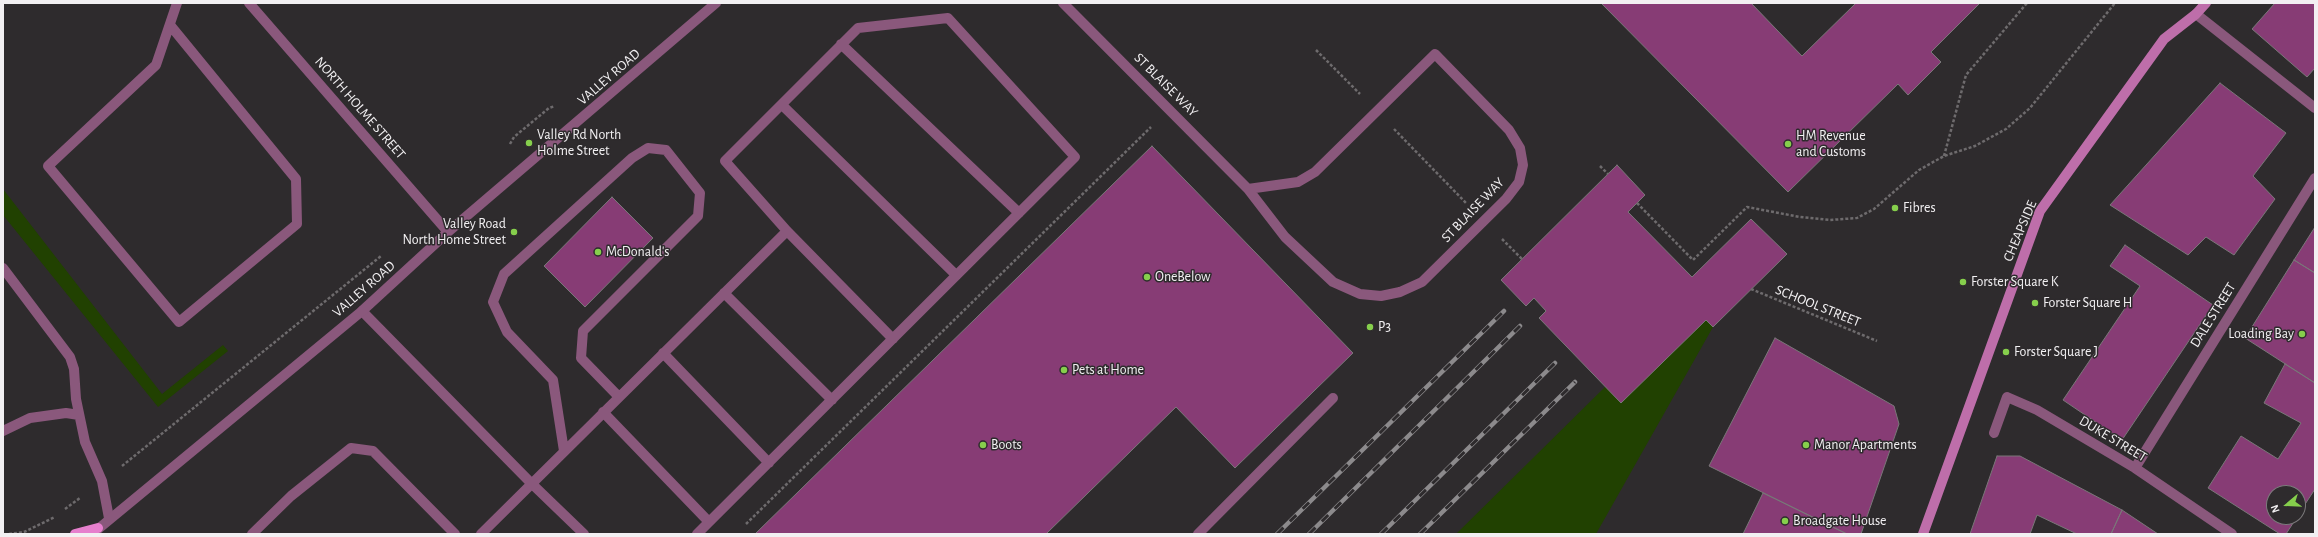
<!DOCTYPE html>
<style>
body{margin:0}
#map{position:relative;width:2318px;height:537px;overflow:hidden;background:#2e2b2d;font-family:"Alegreya Sans",sans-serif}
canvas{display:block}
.frame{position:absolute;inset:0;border:4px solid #f2f0f2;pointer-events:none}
.north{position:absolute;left:2266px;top:485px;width:40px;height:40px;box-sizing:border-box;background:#2e2b2d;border:1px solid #7c7a7c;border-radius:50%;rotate:251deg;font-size:11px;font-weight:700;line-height:16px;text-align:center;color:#f2f0f2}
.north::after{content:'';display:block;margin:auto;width:14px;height:18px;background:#86cf4c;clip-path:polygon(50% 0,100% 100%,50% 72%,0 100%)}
</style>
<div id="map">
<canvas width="2318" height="537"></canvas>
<div class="frame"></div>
<div class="north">N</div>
</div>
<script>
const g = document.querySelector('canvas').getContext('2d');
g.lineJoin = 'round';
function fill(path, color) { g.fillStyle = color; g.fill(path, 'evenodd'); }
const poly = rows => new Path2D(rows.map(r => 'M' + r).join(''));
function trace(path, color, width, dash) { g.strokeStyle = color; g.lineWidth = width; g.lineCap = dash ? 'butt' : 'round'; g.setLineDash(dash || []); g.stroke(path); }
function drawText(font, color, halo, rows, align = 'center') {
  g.font = font + ' "Alegreya Sans",sans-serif'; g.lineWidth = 3; g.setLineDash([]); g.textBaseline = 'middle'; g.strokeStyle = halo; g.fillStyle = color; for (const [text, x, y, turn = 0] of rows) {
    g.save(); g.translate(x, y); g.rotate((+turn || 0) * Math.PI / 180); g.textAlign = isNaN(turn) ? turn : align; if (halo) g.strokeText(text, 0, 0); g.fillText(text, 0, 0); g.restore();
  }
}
const green = poly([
 [3,189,162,394,223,345,228,351,158,407,3,215],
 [1706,320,1713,327,1596,534,1456,534,1605,387]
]);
const building = poly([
 [1601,3,1751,3,1802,56,1856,3,1980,3,1931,52,1941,62,1908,95,1898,84,1788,192,1601,3],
 [2275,3,2315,3,2315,68,2307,77,2252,29,2275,3],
 [2220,83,2286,133,2253,176,2275,199,2234,255,2206,237,2188,255,2110,205,2220,83],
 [1152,146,1353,353,1235,468,1176,407,1046,534,755,534,1152,146],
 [1617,165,1645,195,1628,212,1692,277,1751,219,1787,254,1713,327,1706,320,1621,403,1539,318,1546,311,1534,298,1526,306,1501,280,1617,165],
 [612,197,653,238,585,307,544,266,612,197],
 [2315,227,2315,273,2294,260,2315,227],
 [2125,245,2213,305,2122,440,2063,400,2140,286,2110,266,2125,245],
 [2294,260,2315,273,2315,383,2245,338,2294,260],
 [1775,338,1894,406,1899,424,1861,534,1847,534,1709,466,1775,338],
 [2285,364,2315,383,2315,489,2298,515,2298,493,2274,493,2274,517,2297,517,2286,534,2280,534,2208,488,2241,436,2278,459,2301,423,2264,403,2285,364],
 [1997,456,2020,456,2122,510,2111,534,2077,534,2037,515,2030,534,1970,534,1997,456],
 [1763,493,1847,534,1743,534,1763,493],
 [2122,510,2158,534,2111,534,2122,510]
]);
const path = poly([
 [1316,50,1360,94],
 [1394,129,1467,204],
 [510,144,514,137,549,108,555,106],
 [1944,156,1966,75,2027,3],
 [1600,166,1608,174],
 [1637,203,1693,260,1747,207,1800,217,1830,220,1857,218,1874,209,1919,170,1944,156,1975,146,2006,129,2030,108,2115,3],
 [1502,239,1522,259],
 [1751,289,1877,341],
 [122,466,381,256],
 [65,509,80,498],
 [746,524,1151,127],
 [9,534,24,532,55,517]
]);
const lane = poly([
 [170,25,296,179,297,224,179,322,48,166,156,65,177,3],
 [841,44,1019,213],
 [782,105,956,275],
 [3,268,70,357,74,369,76,399,85,442,102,481,109,518],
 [724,293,832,400],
 [362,311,530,482,584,534],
 [663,353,769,463],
 [603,412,709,522],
 [3,431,30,418,66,413,79,415],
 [564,451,553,380,507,332,493,302,504,274,632,158,648,148,666,150,700,193,698,216,583,331,581,358,619,397],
 [252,534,291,496,351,448,373,451,455,534],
 [481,534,787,231],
 [697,534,1075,157,948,18,858,28,725,161,787,231,893,339],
 [1198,534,1333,398]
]);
const street = poly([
 [249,3,448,232],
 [1063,3,1248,189,1285,237,1333,282,1360,294,1381,296,1400,292,1422,282,1506,199,1519,182,1523,165,1520,148,1509,130,1435,54,1315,172,1298,182,1248,189],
 [2196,14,2315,108],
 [1994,433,2007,397,2037,410,2135,468,2232,534],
 [2135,468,2315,178],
 [92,534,362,311,448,232,716,3]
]);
const secondary = poly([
 [1923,534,2040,211,2164,39,2196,14,2206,3]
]);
const primary = poly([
 [75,534,98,528]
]);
const rail = poly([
 [1277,534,1504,311],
 [1309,534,1520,326],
 [1381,534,1555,363],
 [1420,534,1575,382]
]);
const markers = [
 [529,143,4,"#86cf4c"],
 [1788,144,4,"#86cf4c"],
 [1895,208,4,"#86cf4c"],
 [514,232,4,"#86cf4c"],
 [598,252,4,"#86cf4c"],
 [1147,277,4,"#86cf4c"],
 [1963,282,4,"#86cf4c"],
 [2035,303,4,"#86cf4c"],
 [1370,327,4,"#86cf4c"],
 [2302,334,4,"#86cf4c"],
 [2006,352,4,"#86cf4c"],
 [1064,370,4,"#86cf4c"],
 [983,445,4,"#86cf4c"],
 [1806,445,4,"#86cf4c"],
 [1785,521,4,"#86cf4c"]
];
const streetNames = [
 ["VALLEY ROAD",609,77,-41],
 ["ST BLAISE WAY",1166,85,45],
 ["NORTH HOLME STREET",360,108,49],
 ["ST BLAISE WAY",1473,210,-46],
 ["CHEAPSIDE",2020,231,-67],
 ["VALLEY ROAD",364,289,-41],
 ["SCHOOL STREET",1818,306,22],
 ["DALE STREET",2213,315,-58],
 ["DUKE STREET",2113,439,31]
];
const poiNames = [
 ["Valley Rd North",537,135],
 ["Holme Street",537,151],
 ["HM Revenue",1796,136],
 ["and Customs",1796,152],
 ["Fibres",1903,208],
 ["Valley Road",506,224,"right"],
 ["North Home Street",506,240,"right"],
 ["McDonald's",606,252],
 ["OneBelow",1155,277],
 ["Forster Square K",1971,282],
 ["Forster Square H",2043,303],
 ["P3",1378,327],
 ["Loading Bay",2294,334,"right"],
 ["Forster Square J",2014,352],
 ["Pets at Home",1072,370],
 ["Boots",991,445],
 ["Manor Apartments",1814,445],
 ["Broadgate House",1793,521]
];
fill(green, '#214101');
fill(building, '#873c75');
trace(building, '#7a7779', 1);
trace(path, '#6e6b6d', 2.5, [3, 2]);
trace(lane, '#8a587c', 10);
trace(street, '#8a587c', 10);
trace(secondary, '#be6eaa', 10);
trace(primary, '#e67fcd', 10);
trace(rail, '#8c8a8c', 4.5);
trace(rail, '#2e2b2d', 3, [9]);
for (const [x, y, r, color] of markers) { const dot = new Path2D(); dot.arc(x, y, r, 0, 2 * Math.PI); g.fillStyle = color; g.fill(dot); trace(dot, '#2e2b2d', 1.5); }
drawText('14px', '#f2f0f2', '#2e2b2d', streetNames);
drawText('14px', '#f2f0f2', '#2e2b2d', poiNames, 'left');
</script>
